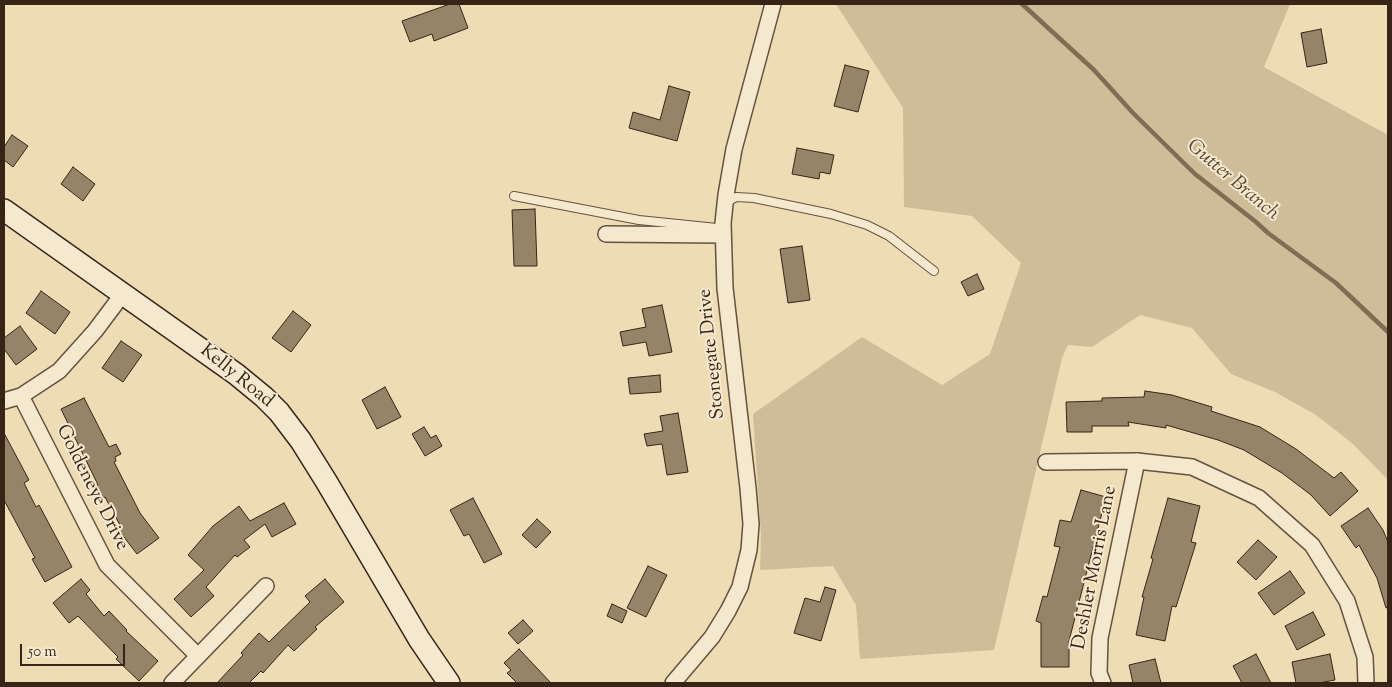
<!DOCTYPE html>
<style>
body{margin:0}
#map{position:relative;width:1392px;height:687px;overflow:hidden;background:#eedcb4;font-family:"Sorts Mill Goudy",serif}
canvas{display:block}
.frame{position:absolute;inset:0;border:5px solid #372417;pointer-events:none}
.scale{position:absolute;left:20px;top:644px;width:105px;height:22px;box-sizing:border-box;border:2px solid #372417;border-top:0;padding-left:6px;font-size:15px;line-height:18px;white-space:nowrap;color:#372417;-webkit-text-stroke:4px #f4e8ce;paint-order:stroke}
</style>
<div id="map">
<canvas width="1392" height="687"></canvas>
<div class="frame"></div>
<div class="scale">50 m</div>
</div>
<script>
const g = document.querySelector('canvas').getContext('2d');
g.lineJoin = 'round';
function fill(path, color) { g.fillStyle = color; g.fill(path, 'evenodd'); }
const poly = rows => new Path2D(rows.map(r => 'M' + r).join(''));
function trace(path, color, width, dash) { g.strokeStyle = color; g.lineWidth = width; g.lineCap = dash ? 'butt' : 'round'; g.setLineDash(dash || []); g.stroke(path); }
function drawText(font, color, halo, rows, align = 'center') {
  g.font = font + ' "Sorts Mill Goudy",serif'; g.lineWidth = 4; g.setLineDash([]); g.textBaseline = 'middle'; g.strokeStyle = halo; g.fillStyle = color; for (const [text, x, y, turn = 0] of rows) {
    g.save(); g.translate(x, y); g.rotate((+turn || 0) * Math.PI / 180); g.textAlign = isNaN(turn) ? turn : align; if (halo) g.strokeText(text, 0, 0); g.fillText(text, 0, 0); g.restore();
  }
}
const green = poly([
 [836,4,1290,4,1264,67,1388,135,1388,480,1353,444,1316,415,1275,392,1231,374,1192,328,1140,315,1092,347,1068,345,1062,358,994,650,860,659,856,605,833,566,760,570,761,535,753,414,862,337,942,385,990,354,1021,263,972,216,904,207,903,108]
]);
const stream = poly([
 [1022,4,1094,70,1133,113,1195,174,1256,222,1268,233,1336,283,1388,332]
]);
const building = poly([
 [450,4,459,4,468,28,434,41,432,34,410,42,402,21,450,4],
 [1321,29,1327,63,1307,67,1301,33,1321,29],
 [845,65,869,71,858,112,834,106,845,65],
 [669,86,690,92,677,141,629,128,633,112,660,120,669,86],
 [12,135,28,146,13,167,4,160,4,147,12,135],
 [797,148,834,155,830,174,820,172,819,179,792,174,797,148],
 [73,167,95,184,83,201,61,184,73,167],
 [535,209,537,266,514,266,512,210,535,209],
 [802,246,810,300,788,303,780,249,802,246],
 [977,274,984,289,968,296,961,282,977,274],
 [41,291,70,312,55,334,26,313,41,291],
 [662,305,672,352,649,356,646,342,623,346,620,332,646,327,642,309,662,305],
 [293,311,311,325,291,352,272,338,293,311],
 [20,326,37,349,16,365,4,349,4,338,20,326],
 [121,341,142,355,123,382,102,368,121,341],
 [660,375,661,392,630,394,628,378,660,375],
 [385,387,401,417,377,429,362,400,385,387],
 [1145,391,1172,395,1212,407,1211,411,1260,427,1296,449,1334,478,1341,472,1358,491,1330,516,1311,495,1282,473,1244,450,1218,440,1166,425,1166,428,1128,422,1129,426,1092,426,1092,432,1067,432,1066,402,1102,401,1102,398,1144,397,1145,391],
 [84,398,109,447,116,444,121,454,115,457,116,461,114,462,140,513,159,538,137,554,117,528,120,525,105,497,102,499,96,486,98,485,61,409,84,398],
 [678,413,688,472,667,475,662,444,647,446,644,434,663,431,660,416,678,413],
 [424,427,431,438,436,435,442,446,425,456,412,434,424,427],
 [4,433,29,480,24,483,36,507,39,505,72,567,45,582,32,559,35,558,4,500,4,433],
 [1081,490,1106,497,1069,641,1069,667,1041,667,1041,623,1036,621,1043,596,1047,597,1060,547,1054,546,1060,520,1071,522,1081,490],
 [473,498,502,554,484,563,469,534,464,536,450,510,473,498],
 [1168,498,1200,506,1191,542,1196,543,1176,607,1172,606,1165,641,1136,635,1144,597,1142,597,1153,559,1151,558,1168,498],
 [284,503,296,524,272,537,265,524,244,540,250,547,237,557,235,555,206,587,214,596,191,617,174,599,204,570,188,555,213,526,239,506,250,521,284,503],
 [1368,508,1383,530,1388,542,1388,607,1386,608,1377,578,1359,545,1356,548,1341,526,1368,508],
 [537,519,551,532,536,548,522,535,537,519],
 [1258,540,1277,557,1256,580,1237,562,1258,540],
 [648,566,667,575,646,617,627,608,648,566],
 [1290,571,1305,593,1274,615,1258,593,1290,571],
 [81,579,90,590,86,594,104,616,109,611,127,630,126,631,158,661,139,681,116,659,118,657,78,616,69,623,53,603,81,579],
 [325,579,344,602,315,627,317,629,294,651,288,645,263,673,261,671,249,683,217,683,243,655,241,653,259,633,269,642,310,602,305,596,325,579],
 [825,587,836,590,821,641,794,633,805,598,820,602,825,587],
 [612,604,627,611,622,623,607,616,612,604],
 [1313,612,1325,635,1297,650,1285,626,1313,612],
 [523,620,533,631,518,644,508,633,523,620],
 [519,649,551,683,517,683,507,673,511,670,504,663,519,649],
 [1256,654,1271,683,1242,683,1233,666,1256,654],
 [1330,654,1335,680,1319,683,1296,683,1292,662,1330,654],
 [1155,659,1161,683,1133,683,1129,665,1155,659]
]);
const lane = poly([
 [514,196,639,220,717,228],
 [725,203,736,197,754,198,831,214,867,225,889,236,934,271]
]);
const street = poly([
 [606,234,723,235],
 [21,396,107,565,198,656],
 [4,401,21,396,59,371,95,331,122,295],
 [1046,462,1137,461,1192,467,1259,498,1312,545,1347,601,1365,657,1366,683],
 [172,683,266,586],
 [673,683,712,637,728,611,740,587,749,550,751,524,748,488,725,288,723,223,726,195,734,149,773,4],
 [1103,683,1099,673,1100,638,1137,461]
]);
const secondary = poly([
 [4,210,236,374,264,397,279,412,301,441,326,481,419,639,449,683]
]);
const streetNames = [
 ["Stonegate Drive",713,354,-96],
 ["Kelly Road",236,377,39],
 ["Goldeneye Drive",91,488,63],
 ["Deshler Morris Lane",1096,568,-79]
];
const waterNames = [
 ["Gutter Branch",1232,181,40]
];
fill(green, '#cfbd99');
trace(stream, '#806d55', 4.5);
fill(building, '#968469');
trace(building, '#372417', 1);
trace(lane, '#65523e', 10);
trace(street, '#65523e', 18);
trace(secondary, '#372417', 24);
trace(lane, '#f4e8ce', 8);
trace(street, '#f4e8ce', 15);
trace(secondary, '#f4e8ce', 21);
drawText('19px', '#372417', '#f4e8ce', streetNames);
drawText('italic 20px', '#5b4836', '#f4e8ce', waterNames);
</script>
